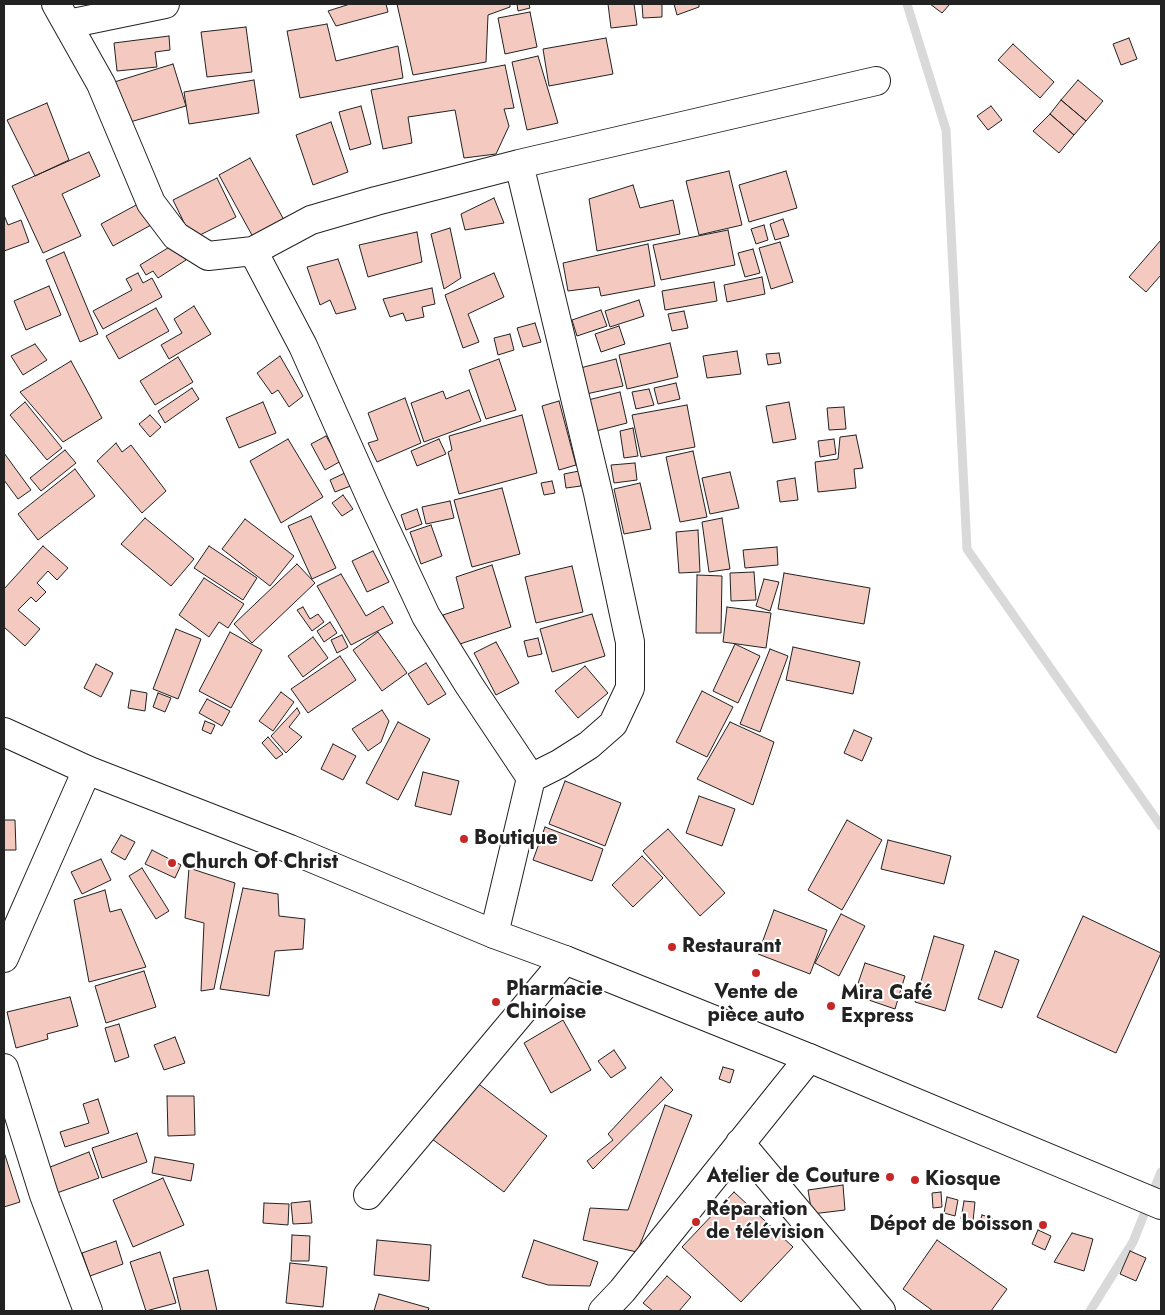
<!DOCTYPE html>
<meta charset="utf-8">
<style>
body{margin:0}
#map{position:relative;width:1165px;height:1315px;overflow:hidden;background:#fff;font-family:Jost,sans-serif}
canvas{display:block}
.frame{position:absolute;inset:0;border:5px solid #222;pointer-events:none}
</style>
<div id="map">
<canvas width="1165" height="1315"></canvas>
<div class="frame"></div>
</div>
<script>
const g = document.querySelector('canvas').getContext('2d');
g.lineJoin = 'round';
const poly = rows => new Path2D(rows.map(r => 'M' + r).join(''));
function trace(path, color, width, dash) { g.strokeStyle = color; g.lineWidth = width; g.lineCap = dash ? 'butt' : 'round'; g.setLineDash(dash || []); g.stroke(path); }
function fill(path, color) { g.fillStyle = color; g.fill(path, 'evenodd'); }
function drawText(font, color, halo, rows, align = 'center') {
  g.font = font + ' Jost,sans-serif'; g.lineWidth = 4; g.setLineDash([]); g.textBaseline = 'middle'; g.strokeStyle = halo; g.fillStyle = color; for (const [text, x, y, turn = 0] of rows) {
    g.save(); g.translate(x, y); g.rotate((+turn || 0) * Math.PI / 180); g.textAlign = isNaN(turn) ? turn : align; if (halo) g.strokeText(text, 0, 0); g.fillText(text, 0, 0); g.restore();
  }
}
const stream = poly([
 [907,4,946,130,967,549,1161,826],
 [1090,1311,1133,1242,1161,1172]
]);
const building = poly([
 [350,4,386,4,388,12,336,26,328,11,350,4],
 [397,4,510,4,510,7,488,15,486,62,413,75,397,4],
 [517,4,529,4,530,8,518,11,517,4],
 [608,4,634,4,637,25,611,28,608,4],
 [642,4,662,4,662,17,643,18,642,4],
 [674,4,699,4,699,7,677,15,674,4],
 [930,4,950,4,942,13,930,4],
 [530,12,537,47,505,54,498,18,530,12],
 [327,24,336,61,398,46,403,78,300,98,287,31,327,24],
 [246,27,252,72,207,77,201,32,246,27],
 [169,36,170,50,155,52,157,67,117,71,114,43,169,36],
 [606,38,613,74,549,86,543,49,606,38],
 [1129,38,1137,59,1121,65,1113,44,1129,38],
 [1013,44,1054,82,1040,98,998,60,1013,44],
 [538,56,558,123,527,130,512,62,538,56],
 [173,64,186,106,123,124,111,83,173,64],
 [505,65,514,108,504,109,509,126,496,154,464,158,455,110,408,117,412,143,383,149,371,90,505,65],
 [254,80,259,113,189,124,184,92,254,80],
 [1078,80,1103,101,1086,121,1061,100,1078,80],
 [1061,100,1086,121,1074,135,1050,114,1061,100],
 [47,103,69,160,35,176,7,120,47,103],
 [361,106,371,144,350,150,339,112,361,106],
 [991,106,1002,120,988,130,977,116,991,106],
 [1050,114,1074,135,1059,153,1033,131,1050,114],
 [331,122,348,172,313,185,296,135,331,122],
 [89,152,100,176,62,194,81,236,43,253,12,186,89,152],
 [250,158,284,220,253,237,219,175,250,158],
 [729,171,742,225,699,235,686,181,729,171],
 [786,171,797,208,749,222,739,185,786,171],
 [217,178,236,217,192,239,173,200,217,178],
 [633,185,640,208,673,200,680,234,597,251,589,199,633,185],
 [494,198,504,223,465,230,461,214,494,198],
 [138,204,151,225,113,246,101,224,138,204],
 [4,215,8,225,21,220,29,242,4,251,4,215],
 [783,219,789,236,775,240,770,224,783,219],
 [764,225,768,240,756,244,751,229,764,225],
 [450,228,461,278,444,289,431,234,450,228],
 [728,230,735,265,661,280,653,245,728,230],
 [417,232,422,262,368,277,359,245,417,232],
 [1161,240,1161,275,1146,292,1129,277,1161,240],
 [780,242,793,282,771,289,759,248,780,242],
 [176,243,186,260,158,278,153,271,146,275,140,265,176,243],
 [648,244,655,286,601,296,599,287,568,291,563,263,648,244],
 [753,249,760,273,745,277,738,253,753,249],
 [64,252,98,334,80,342,46,260,64,252],
 [338,259,356,309,336,314,330,300,320,305,307,267,338,259],
 [138,273,143,283,152,278,162,297,103,329,93,311,132,290,126,279,138,273],
 [494,273,504,297,468,314,479,342,463,348,445,295,494,273],
 [762,277,765,294,727,302,724,285,762,277],
 [714,282,717,301,665,310,662,291,714,282],
 [49,286,61,315,26,330,14,301,49,286],
 [432,288,435,304,422,307,424,317,406,321,403,313,390,317,383,299,432,288],
 [639,300,644,316,610,327,605,311,639,300],
 [194,306,211,334,169,359,161,345,182,333,174,319,194,306],
 [156,308,169,331,119,359,106,336,156,308],
 [601,310,607,326,577,336,572,320,601,310],
 [684,311,688,328,672,331,668,314,684,311],
 [535,323,541,342,523,347,517,328,535,323],
 [619,326,625,344,601,352,595,334,619,326],
 [510,334,514,350,498,355,494,338,510,334],
 [670,343,678,377,627,389,619,355,670,343],
 [35,344,47,360,23,375,11,356,35,344],
 [737,351,741,374,707,378,703,356,737,351],
 [779,353,781,363,768,365,766,354,779,353],
 [280,356,303,396,289,407,278,390,272,394,257,373,280,356],
 [178,357,193,382,155,405,140,381,178,357],
 [499,359,516,410,486,419,469,370,499,359],
 [616,359,623,386,586,394,580,368,616,359],
 [71,361,102,418,63,442,20,392,71,361],
 [676,383,680,399,658,404,654,388,676,383],
 [192,388,199,399,165,423,158,411,192,388],
 [649,389,654,405,636,409,632,392,649,389],
 [469,390,481,421,424,442,411,403,443,391,446,399,469,390],
 [620,392,627,423,596,431,588,400,620,392],
 [405,398,421,443,377,462,368,443,378,440,368,413,405,398],
 [559,401,576,465,559,470,542,406,559,401],
 [25,402,62,448,47,460,10,415,25,402],
 [263,402,276,433,239,448,226,418,263,402],
 [789,402,796,439,773,443,766,406,789,402],
 [687,405,695,447,641,457,632,415,687,405],
 [844,407,846,429,829,430,827,408,844,407],
 [150,415,161,427,150,437,139,424,150,415],
 [522,415,537,473,459,494,448,452,452,450,449,436,522,415],
 [633,428,638,456,624,458,620,431,633,428],
 [856,435,863,468,854,469,856,488,818,492,815,462,838,459,840,437,856,435],
 [326,436,341,461,325,470,311,444,326,436],
 [288,439,323,497,281,523,250,461,288,439],
 [439,439,446,454,417,466,411,451,439,439],
 [834,439,836,454,820,457,818,441,834,439],
 [116,443,122,452,131,445,166,491,142,513,97,461,116,443],
 [65,450,76,463,41,491,30,478,65,450],
 [693,451,707,517,680,522,666,457,693,451],
 [4,453,31,490,18,499,4,480,4,453],
 [635,463,637,480,614,483,611,465,635,463],
 [75,469,95,496,38,540,18,514,75,469],
 [579,471,581,486,566,488,564,474,579,471],
 [347,472,353,485,335,492,330,480,347,472],
 [730,472,739,508,710,514,702,478,730,472],
 [795,478,798,500,780,502,777,481,795,478],
 [552,481,555,493,544,495,541,483,552,481],
 [640,483,651,529,624,534,614,489,640,483],
 [502,488,520,554,472,567,454,500,502,488],
 [343,495,353,509,342,516,332,503,343,495],
 [450,501,454,518,426,524,422,507,450,501],
 [417,509,422,524,406,530,401,515,417,509],
 [311,516,336,568,312,579,288,526,311,516],
 [145,518,194,559,171,586,121,544,145,518],
 [722,518,730,569,709,572,702,522,722,518],
 [245,519,294,556,270,586,222,549,245,519],
 [431,525,442,556,421,564,410,532,431,525],
 [698,530,700,572,679,573,676,532,698,530],
 [43,546,68,568,57,580,48,571,37,583,46,592,36,602,31,597,18,610,40,629,25,646,4,627,4,589,43,546],
 [209,546,257,578,243,600,194,568,209,546],
 [777,547,778,565,745,568,743,550,777,547],
 [373,551,389,582,367,592,352,561,373,551],
 [297,564,315,583,252,643,234,624,297,564],
 [492,565,511,627,457,645,443,615,464,608,456,577,492,565],
 [572,566,583,612,536,623,525,577,572,566],
 [754,572,756,600,731,601,730,573,754,572],
 [784,573,870,588,864,624,778,609,784,573],
 [341,574,366,616,383,606,393,623,351,645,317,586,341,574],
 [697,575,722,576,721,633,696,633,697,575],
 [204,578,244,604,228,628,219,622,209,637,179,615,204,578],
 [764,579,779,582,770,611,756,606,764,579],
 [303,607,310,619,318,614,324,622,312,631,297,610,303,607],
 [727,607,771,613,766,648,723,642,727,607],
 [592,614,605,656,552,672,540,629,592,614],
 [330,622,337,633,324,642,317,631,330,622],
 [176,629,201,639,178,699,153,689,176,629],
 [230,632,262,650,231,708,199,691,230,632],
 [378,632,407,673,382,691,353,650,378,632],
 [342,635,348,647,337,653,331,640,342,635],
 [313,637,328,658,303,677,288,656,313,637],
 [538,638,542,654,528,657,524,641,538,638],
 [496,642,519,683,496,695,474,653,496,642],
 [735,644,760,656,738,703,713,691,735,644],
 [793,647,860,662,853,694,786,680,793,647],
 [770,649,788,656,760,732,740,724,770,649],
 [340,656,356,680,308,713,291,689,340,656],
 [426,663,446,694,428,705,408,674,426,663],
 [96,664,113,673,101,697,84,688,96,664],
 [585,666,608,693,578,718,555,691,585,666],
 [131,690,147,693,145,711,128,708,131,690],
 [702,691,733,707,707,757,676,742,702,691],
 [281,692,294,702,273,731,259,721,281,692],
 [158,693,171,698,165,712,153,707,158,693],
 [207,699,230,711,222,726,199,713,207,699],
 [297,708,300,713,289,727,302,737,286,753,271,736,297,708],
 [382,710,389,721,381,742,368,751,352,729,382,710],
 [205,721,215,725,211,734,202,730,205,721],
 [398,722,430,739,398,800,366,783,398,722],
 [730,722,774,742,753,805,697,779,730,722],
 [854,730,872,738,862,761,844,753,854,730],
 [268,737,283,754,276,759,262,743,268,737],
 [333,744,356,756,343,780,321,769,333,744],
 [423,772,459,781,451,815,415,806,423,772],
 [565,781,621,803,605,846,549,824,565,781],
 [699,796,735,809,722,846,686,833,699,796],
 [4,820,15,820,16,850,4,850,4,820],
 [847,820,882,840,842,910,808,890,847,820],
 [545,827,603,849,592,881,533,860,545,827],
 [668,829,725,893,700,916,643,851,668,829],
 [121,835,135,842,125,860,111,852,121,835],
 [888,840,951,856,944,884,881,869,888,840],
 [152,850,181,865,175,878,145,864,152,850],
 [642,856,663,878,633,907,612,885,642,856],
 [101,859,111,880,82,894,71,872,101,859],
 [142,868,169,911,156,919,129,876,142,868],
 [189,868,235,883,214,989,201,991,204,923,185,918,189,868],
 [243,888,278,894,279,916,305,919,303,949,275,951,269,996,220,989,243,888],
 [105,890,110,912,121,909,146,967,89,982,74,900,105,890],
 [774,910,827,930,810,974,758,954,774,910],
 [841,914,865,926,839,976,815,963,841,914],
 [1083,916,1161,953,1116,1053,1037,1017,1083,916],
 [934,936,964,945,945,1011,915,1002,934,936],
 [995,951,1019,960,1002,1008,978,999,995,951],
 [865,963,905,976,895,1009,854,995,865,963],
 [144,971,156,1007,106,1023,95,986,144,971],
 [70,997,78,1026,47,1034,48,1039,16,1048,7,1012,70,997],
 [563,1020,591,1070,551,1093,524,1043,563,1020],
 [119,1024,129,1057,115,1062,105,1028,119,1024],
 [175,1037,185,1063,164,1070,154,1045,175,1037],
 [614,1050,626,1068,611,1078,598,1061,614,1050],
 [723,1067,734,1070,730,1083,719,1079,723,1067],
 [661,1077,673,1090,593,1169,587,1161,613,1140,608,1134,661,1077],
 [476,1082,547,1136,504,1192,432,1139,476,1082],
 [167,1096,194,1096,195,1135,168,1136,167,1096],
 [98,1099,109,1133,65,1147,60,1132,89,1123,83,1104,98,1099],
 [665,1105,692,1115,637,1252,583,1240,590,1208,628,1210,665,1105],
 [137,1133,147,1162,102,1178,92,1148,137,1133],
 [4,1152,20,1202,4,1207,4,1152],
 [89,1152,99,1178,54,1194,45,1169,89,1152],
 [155,1157,194,1164,191,1181,152,1173,155,1157],
 [163,1178,184,1225,133,1247,113,1200,163,1178],
 [843,1185,845,1210,812,1214,808,1190,843,1185],
 [734,1192,793,1247,741,1302,682,1247,734,1192],
 [941,1192,942,1207,933,1208,932,1193,941,1192],
 [947,1197,958,1200,955,1216,944,1213,947,1197],
 [310,1201,312,1223,293,1224,291,1203,310,1201],
 [964,1201,975,1202,973,1221,961,1219,964,1201],
 [264,1203,289,1204,288,1225,263,1223,264,1203],
 [982,1215,992,1218,990,1226,979,1225,982,1215],
 [1038,1230,1051,1236,1045,1250,1032,1244,1038,1230],
 [1072,1233,1093,1239,1084,1271,1054,1262,1072,1233],
 [292,1235,310,1236,309,1261,291,1261,292,1235],
 [377,1240,431,1245,429,1281,374,1275,377,1240],
 [534,1240,598,1262,590,1286,548,1285,522,1277,534,1240],
 [937,1240,1007,1289,991,1311,933,1311,903,1289,937,1240],
 [116,1241,123,1264,90,1276,82,1253,116,1241],
 [1130,1251,1146,1258,1136,1281,1120,1274,1130,1251],
 [160,1252,176,1303,146,1311,130,1262,160,1252],
 [290,1263,327,1267,323,1307,286,1303,290,1263],
 [208,1270,217,1311,181,1311,173,1278,208,1270],
 [667,1276,691,1297,679,1311,653,1311,643,1303,667,1276],
 [379,1294,429,1308,428,1311,374,1311,379,1294]
]);
const street = poly([
 [56,4,101,84,151,203,176,236,208,256,253,251,311,220,376,201,519,164,876,81],
 [68,24,165,4],
 [519,164,598,493,630,642,630,688,613,724,589,745,559,764,531,778],
 [253,251,303,346,374,505,426,616,469,685,531,778,494,934],
 [4,958,87,770],
 [4,1068,44,1195,88,1311],
 [740,1143,881,1311],
 [368,1195,565,960],
 [603,1311,622,1291,704,1189,809,1058]
]);
const secondary = poly([
 [4,732,87,770,290,849,494,934,565,960,809,1058,1161,1205]
]);
const markers = [
 [464,839,5,"#c62828"],
 [172,863,5,"#c62828"],
 [672,947,5,"#c62828"],
 [756,973,5,"#c62828"],
 [496,1002,5,"#c62828"],
 [831,1006,5,"#c62828"],
 [890,1177,5,"#c62828"],
 [915,1180,5,"#c62828"],
 [696,1222,5,"#c62828"],
 [1043,1225,5,"#c62828"]
];
const poiNames = [
 ["Boutique",474,839],
 ["Church Of Christ",182,863],
 ["Restaurant",682,947],
 ["Pharmacie",506,990],
 ["Chinoise",506,1013],
 ["Vente de",756,993,"center"],
 ["pièce auto",756,1016,"center"],
 ["Mira Café",841,994],
 ["Express",841,1017],
 ["Atelier de Couture",880,1177,"right"],
 ["Kiosque",925,1180],
 ["Réparation",706,1210],
 ["de télévision",706,1233],
 ["Dépot de boisson",1033,1225,"right"]
];
trace(stream, '#d9d9d9', 9);
fill(building, '#f3c9c0');
trace(building, '#222', 1);
trace(street, '#222', 30);
trace(secondary, '#222', 30);
trace(street, '#fff', 28);
trace(secondary, '#fff', 28);
for (const [x, y, r, color] of markers) { const dot = new Path2D(); dot.arc(x, y, r, 0, 2 * Math.PI); g.fillStyle = color; g.fill(dot); trace(dot, '#fff', 2); }
drawText('bold 20px', '#222', '#fff', poiNames, 'left');
</script>
